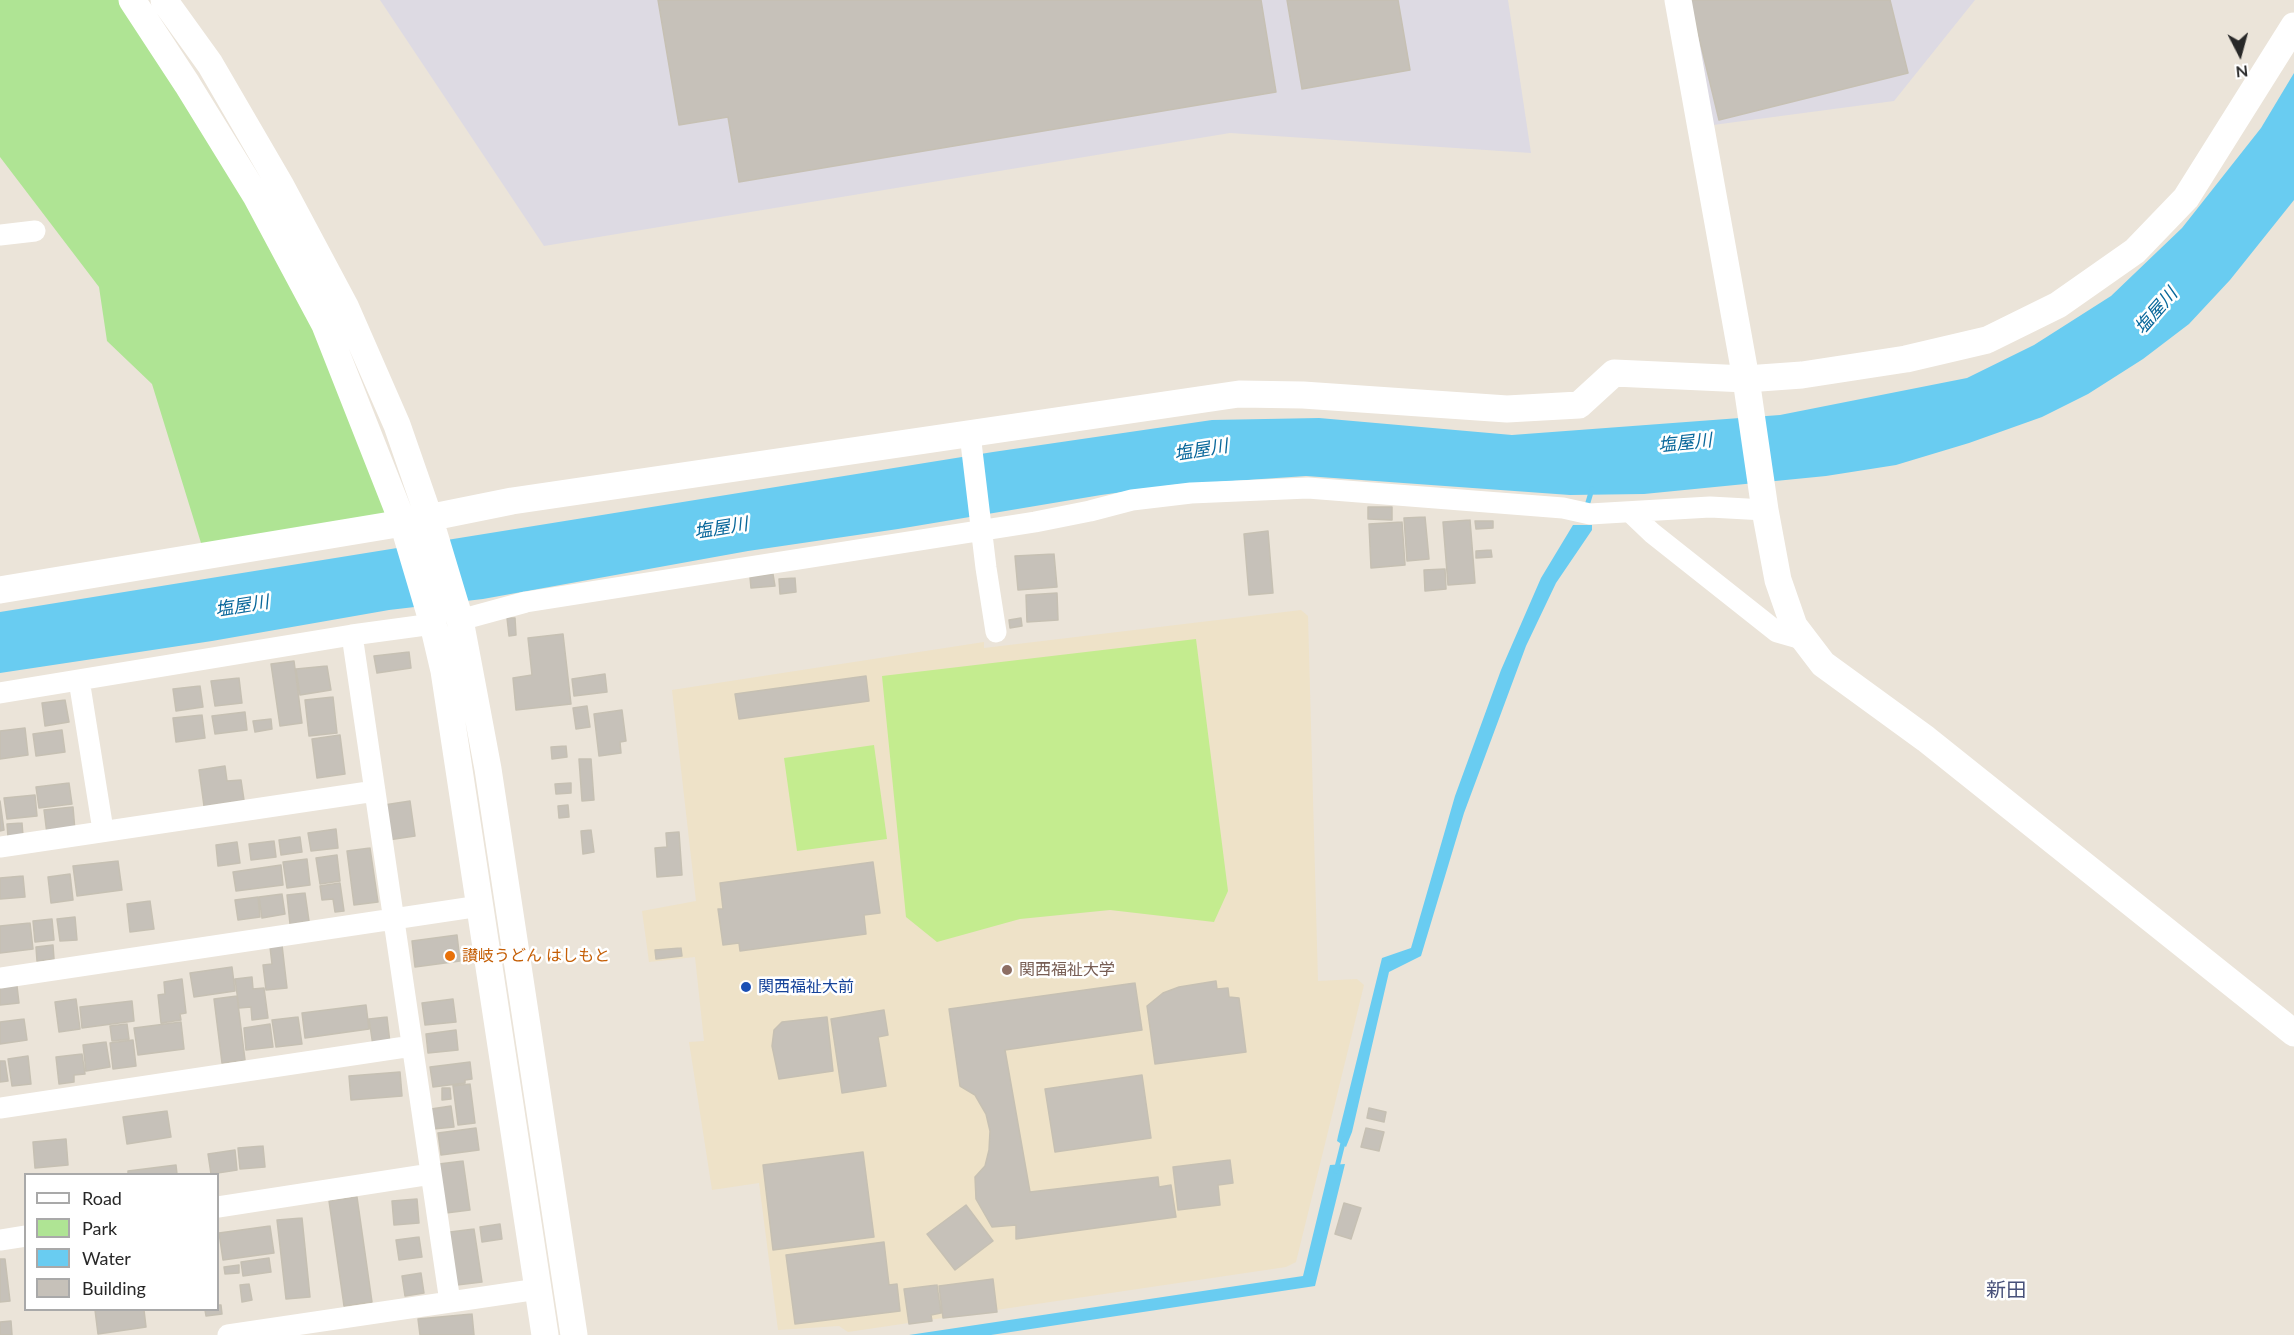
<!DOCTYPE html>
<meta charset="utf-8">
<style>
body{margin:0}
#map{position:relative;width:2294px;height:1335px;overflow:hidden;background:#ebe4d9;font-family:Lato,sans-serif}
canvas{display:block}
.legend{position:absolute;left:24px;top:1173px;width:195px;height:138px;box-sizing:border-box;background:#fff;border:2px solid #a9a9a9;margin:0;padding:8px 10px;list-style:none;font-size:18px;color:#282828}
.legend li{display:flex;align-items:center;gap:12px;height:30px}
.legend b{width:30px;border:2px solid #a9a9a9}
.north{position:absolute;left:2210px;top:24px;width:60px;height:60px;-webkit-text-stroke:4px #fff;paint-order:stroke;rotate:174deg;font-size:16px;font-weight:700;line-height:24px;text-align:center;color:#282828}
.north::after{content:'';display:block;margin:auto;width:21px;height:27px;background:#282828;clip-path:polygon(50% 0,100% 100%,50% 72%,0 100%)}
</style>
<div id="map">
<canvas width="2294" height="1335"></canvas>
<ul class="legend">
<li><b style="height:8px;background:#fff"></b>Road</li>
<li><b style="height:16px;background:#afe494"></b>Park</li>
<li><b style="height:16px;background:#69ccf1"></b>Water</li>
<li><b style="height:16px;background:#c6c1b9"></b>Building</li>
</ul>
<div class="north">N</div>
</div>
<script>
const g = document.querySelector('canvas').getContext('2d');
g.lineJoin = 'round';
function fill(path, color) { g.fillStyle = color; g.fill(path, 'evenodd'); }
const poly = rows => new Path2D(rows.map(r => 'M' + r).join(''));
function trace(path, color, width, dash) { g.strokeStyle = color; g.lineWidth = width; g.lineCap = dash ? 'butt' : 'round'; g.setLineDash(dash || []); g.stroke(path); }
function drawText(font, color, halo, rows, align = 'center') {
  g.font = font + ' Lato,"Noto Sans JP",sans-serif'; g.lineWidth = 5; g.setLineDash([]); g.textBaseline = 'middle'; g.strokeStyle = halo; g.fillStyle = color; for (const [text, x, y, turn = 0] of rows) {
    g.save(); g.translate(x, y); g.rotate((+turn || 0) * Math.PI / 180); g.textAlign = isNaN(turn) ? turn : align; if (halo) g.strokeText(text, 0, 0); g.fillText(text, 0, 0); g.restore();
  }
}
const industrial = poly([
 [380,0,1508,0,1531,153,1230,133,544,246],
 [1689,0,1975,0,1894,101,1713,125]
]);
const education = poly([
 [1301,610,1308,616,1318,981,1357,979,1364,985,1296,1262,1286,1267,848,1332,839,1326,778,1330,759,1183,712,1190,689,1042,704,1041,695,957,649,962,642,911,696,901,672,690,984,642,984,648]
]);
const green = poly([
 [0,0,129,0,291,261,403,523,205,556,152,384,107,341,99,287,0,157]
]);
const pitch = poly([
 [1196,639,1228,891,1214,922,1110,910,1020,919,937,942,906,917,882,676],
 [874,745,887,839,797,851,784,758]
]);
const water = poly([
 [2294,73,2294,200,2230,280,2189,324,2143,359,2088,394,2042,417,1969,443,1896,465,1826,476,1644,494,1570,495,1306,476,1173,485,1101,495,898,529,748,551,483,599,389,610,212,641,0,673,0,612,993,452,1212,420,1319,418,1512,435,1780,415,1967,378,2034,345,2111,296,2182,228,2261,128],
 [1573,525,1592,525,1592,530,1556,583,1526,646,1464,813,1421,956,1389,972,1352,1132,1346,1147,1337,1141,1338,1136,1382,958,1411,948,1455,796,1501,670,1541,578],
 [1345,1164,1315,1286,991,1335,909,1335,1303,1276,1330,1165]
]);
const stream = poly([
 [1586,509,1592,489],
 [1336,1171,1344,1139]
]);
const building = poly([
 [658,0,1261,0,1276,92,739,182,728,117,679,125,658,0],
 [1287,0,1398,0,1410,70,1302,89,1287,0],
 [1690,0,1890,0,1908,73,1719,120,1690,0],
 [1368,507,1392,507,1392,520,1368,519,1368,507],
 [1425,517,1429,559,1407,561,1404,518,1425,517],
 [1470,520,1475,583,1448,585,1443,522,1470,520],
 [1475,521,1493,521,1493,528,1476,529,1475,521],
 [1402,522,1405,565,1371,568,1369,524,1402,522],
 [1268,531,1273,593,1249,595,1244,534,1268,531],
 [1491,550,1492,557,1476,558,1476,551,1491,550],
 [1054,554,1057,587,1018,590,1015,556,1054,554],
 [1445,569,1446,589,1425,591,1424,570,1445,569],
 [773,574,775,586,751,588,750,577,773,574],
 [795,578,796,592,780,594,779,579,795,578],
 [1057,593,1058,620,1027,622,1026,595,1057,593],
 [507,618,515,618,516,635,509,636,507,618],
 [1021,618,1022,626,1010,628,1009,620,1021,618],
 [563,634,571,704,516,710,513,678,532,675,528,638,563,634],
 [409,652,411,668,377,673,374,656,409,652],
 [294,661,302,723,280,726,271,664,294,661],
 [327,666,331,690,300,695,296,669,327,666],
 [605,674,607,692,574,696,572,679,605,674],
 [866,676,869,701,739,719,735,694,866,676],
 [239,678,242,703,215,706,211,681,239,678],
 [200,686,203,707,176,711,173,689,200,686],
 [333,697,337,733,309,736,305,700,333,697],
 [65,700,69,722,45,726,42,703,65,700],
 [587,706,590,727,576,729,573,708,587,706],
 [622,710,626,741,620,742,621,753,599,756,594,714,622,710],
 [245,712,247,730,215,734,212,716,245,712],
 [202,715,205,738,176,742,173,718,202,715],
 [271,719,272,729,255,732,253,721,271,719],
 [25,728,28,755,0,759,0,731,25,728],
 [62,730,65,752,36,756,33,734,62,730],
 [340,735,345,774,317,778,312,739,340,735],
 [566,746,567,757,552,759,551,747,566,746],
 [579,759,591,759,594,800,582,801,579,759],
 [225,766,227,781,241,780,244,800,204,806,199,770,225,766],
 [69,783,72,804,39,808,36,787,69,783],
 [571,783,571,793,556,794,555,784,571,783],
 [35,795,37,816,7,819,4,798,35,795],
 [0,801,4,830,0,831,0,801],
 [410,801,415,836,388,840,384,805,410,801],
 [568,805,569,817,559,818,558,806,568,805],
 [73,807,75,831,47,834,44,810,73,807],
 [22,823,23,836,8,837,7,824,22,823],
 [336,829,338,848,311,851,308,833,336,829],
 [591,830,594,852,583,854,581,831,591,830],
 [679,832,682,875,657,877,655,848,667,847,666,833,679,832],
 [300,837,302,852,281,855,279,840,300,837],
 [274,841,276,857,251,860,249,844,274,841],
 [237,842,240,863,218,866,216,845,237,842],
 [370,848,378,902,354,905,347,851,370,848],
 [337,855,340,881,320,884,316,858,337,855],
 [307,859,310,885,287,888,283,862,307,859],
 [118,861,122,890,77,896,73,866,118,861],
 [873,862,880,913,864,915,866,934,740,951,739,943,723,945,718,909,723,909,720,883,873,862],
 [281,865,283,885,236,891,233,872,281,865],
 [70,874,73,900,51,903,48,877,70,874],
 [23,876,25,897,0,899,0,878,23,876],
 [340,883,344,911,335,912,333,899,322,900,320,886,340,883],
 [305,893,309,921,290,924,287,895,305,893],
 [282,894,285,914,262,918,259,897,282,894],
 [258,897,260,917,238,920,235,900,258,897],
 [150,901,154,929,130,932,127,904,150,901],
 [75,917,77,940,60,941,57,919,75,917],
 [52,919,54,940,35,942,33,921,52,919],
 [30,923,33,949,0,953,0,926,30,923],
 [457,935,460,961,415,967,412,941,457,935],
 [53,945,54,959,37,961,36,947,53,945],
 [282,945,287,988,266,990,263,965,272,964,270,947,282,945],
 [681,948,682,956,656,959,655,950,681,948],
 [232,967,235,991,194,997,190,973,232,967],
 [252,977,253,989,264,988,268,1018,252,1020,251,1007,239,1008,235,979,252,977],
 [182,979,186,1013,180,1014,181,1020,161,1023,158,995,165,994,164,982,182,979],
 [1216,981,1217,989,1228,988,1229,997,1239,998,1246,1052,1155,1064,1147,1006,1163,993,1179,987,1216,981],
 [1135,983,1142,1030,1005,1050,1030,1192,1158,1177,1159,1187,1171,1185,1176,1217,1016,1239,1016,1225,992,1227,976,1199,975,1177,985,1166,989,1150,990,1131,986,1114,975,1095,960,1086,949,1009,1135,983],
 [17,986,19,1003,0,1005,0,988,17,986],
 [237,996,245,1060,222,1063,214,999,237,996],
 [76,999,80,1029,59,1032,55,1002,76,999],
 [453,999,456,1022,425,1025,422,1003,453,999],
 [132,1001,134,1021,82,1028,80,1007,132,1001],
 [366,1005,369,1029,305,1038,302,1013,366,1005],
 [884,1010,888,1035,878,1037,886,1086,842,1093,831,1019,884,1010],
 [298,1017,302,1044,276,1047,272,1020,298,1017],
 [387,1017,390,1043,373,1046,369,1019,387,1017],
 [827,1017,833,1071,779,1079,772,1046,774,1030,782,1022,827,1017],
 [24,1019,27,1040,0,1044,0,1022,24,1019],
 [181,1022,184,1049,138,1055,134,1028,181,1022],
 [127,1024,129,1039,112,1041,110,1026,127,1024],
 [270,1024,273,1047,246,1050,244,1028,270,1024],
 [456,1030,458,1050,428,1053,426,1034,456,1030],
 [133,1040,136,1066,113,1069,110,1043,133,1040],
 [106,1042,110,1067,86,1071,83,1045,106,1042],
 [82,1054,85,1074,74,1075,74,1082,59,1084,56,1057,82,1054],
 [28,1056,31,1084,12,1086,8,1059,28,1056],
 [0,1061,5,1061,8,1081,0,1082,0,1061],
 [470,1062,472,1079,465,1080,465,1083,433,1087,430,1067,470,1062],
 [400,1072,402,1096,351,1100,349,1076,400,1072],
 [1142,1075,1151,1138,1055,1152,1045,1089,1142,1075],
 [470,1084,475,1123,458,1125,453,1086,470,1084],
 [442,1088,450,1088,451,1099,442,1100,442,1088],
 [451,1106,454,1127,433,1129,431,1109,451,1106],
 [1369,1108,1386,1112,1384,1122,1367,1118,1369,1108],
 [167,1111,171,1137,127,1144,123,1117,167,1111],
 [476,1128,479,1150,441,1155,438,1133,476,1128],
 [1366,1128,1384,1132,1379,1151,1361,1147,1366,1128],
 [66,1139,68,1165,35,1168,33,1142,66,1139],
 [263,1146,265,1167,240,1169,238,1148,263,1146],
 [235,1150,237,1170,211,1174,208,1154,235,1150],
 [863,1152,874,1237,773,1250,763,1165,863,1152],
 [1230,1160,1233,1183,1218,1185,1220,1205,1178,1210,1173,1167,1230,1160],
 [463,1161,470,1210,446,1213,439,1164,463,1161],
 [176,1165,177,1174,128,1174,128,1171,176,1165],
 [357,1197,372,1302,344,1306,329,1201,357,1197],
 [417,1199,419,1223,394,1225,392,1201,417,1199],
 [1344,1203,1361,1208,1351,1239,1335,1234,1344,1203],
 [966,1205,993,1241,955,1270,927,1234,966,1205],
 [302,1218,310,1297,286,1299,277,1220,302,1218],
 [500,1224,502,1239,482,1242,480,1227,500,1224],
 [270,1226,274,1253,223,1260,219,1233,270,1226],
 [474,1229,482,1282,457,1285,450,1232,474,1229],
 [419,1237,422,1257,399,1260,396,1240,419,1237],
 [884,1242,889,1285,897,1284,900,1311,795,1324,786,1255,884,1242],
 [269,1258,271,1272,243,1276,241,1262,269,1258],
 [0,1259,5,1259,10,1301,0,1302,0,1259],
 [239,1265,239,1273,225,1274,224,1267,239,1265],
 [421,1273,424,1293,405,1296,402,1276,421,1273],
 [993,1279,997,1312,943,1318,939,1286,993,1279],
 [249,1284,252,1300,242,1302,240,1285,249,1284],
 [937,1285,941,1313,931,1315,932,1321,909,1324,904,1289,937,1285],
 [218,1305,221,1305,222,1314,206,1316,205,1310,218,1310,218,1305],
 [95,1310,144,1310,146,1327,98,1334,95,1310],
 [472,1314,474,1335,420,1335,418,1319,472,1314],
 [11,1321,12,1335,0,1335,0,1322,11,1321]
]);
const minor = poly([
 [0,235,35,231],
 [970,434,986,568,996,632],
 [1630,512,1652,533,1777,632,1805,640],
 [460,620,526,602,1035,522,1090,511,1132,500,1191,493,1308,488,1563,508,1590,514,1710,507,1765,510],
 [352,635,450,1302],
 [79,680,103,830],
 [0,693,352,635,433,624],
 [0,847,375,791],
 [0,978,480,906],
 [0,1108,412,1046],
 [218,1207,431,1174],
 [0,1240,26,1236],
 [228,1335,538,1289]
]);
const tertiary = poly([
 [132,0,187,84,256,196,325,325,403,523,433,624,444,671,545,1335],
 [164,0,210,64,281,186,345,306,397,425,429,517,460,620,473,689,488,769,574,1335],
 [1678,0,1746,379,1765,510,1778,580,1794,626,1823,664,1926,739,2294,1033],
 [0,590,403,523,512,501,1239,394,1303,395,1507,409,1579,405,1614,373,1746,379,1802,375,1906,359,1987,340,2058,305,2135,251,2186,198,2294,26]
]);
const markers = [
 [450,956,6,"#e8710a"],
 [1007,970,6,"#8d6e63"],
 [746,987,6,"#1a4fb4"]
];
const foodNames = [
 ["讃岐うどん はしもと",462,956]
];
const educationNames = [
 ["関西福祉大学",1019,970]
];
const transitNames = [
 ["関西福祉大前",758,987]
];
const waterNames = [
 ["塩屋川",2156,311,-49],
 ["塩屋川",1685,443,-6],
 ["塩屋川",1201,450,-9],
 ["塩屋川",721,528,-9],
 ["塩屋川",242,606,-9]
];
const quarterNames = [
 ["新田",2006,1291]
];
fill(industrial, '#dddae3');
fill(education, '#eee2c8');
fill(green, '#afe494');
fill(pitch, '#c4ec8f');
fill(water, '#69ccf1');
trace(stream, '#69ccf1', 5);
fill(building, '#c6c1b9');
trace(building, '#c6c0b3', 1.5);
trace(minor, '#fff', 21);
trace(tertiary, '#fff', 27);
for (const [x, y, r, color] of markers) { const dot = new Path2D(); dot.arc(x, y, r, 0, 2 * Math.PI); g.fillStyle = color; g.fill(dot); trace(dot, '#fff', 2); }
drawText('16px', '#c56008', '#fff', foodNames, 'left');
drawText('16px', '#785e54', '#fff', educationNames, 'left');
drawText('16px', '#164399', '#fff', transitNames, 'left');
drawText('italic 18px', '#0a689b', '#fff', waterNames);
drawText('20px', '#48517a', '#fff', quarterNames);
</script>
